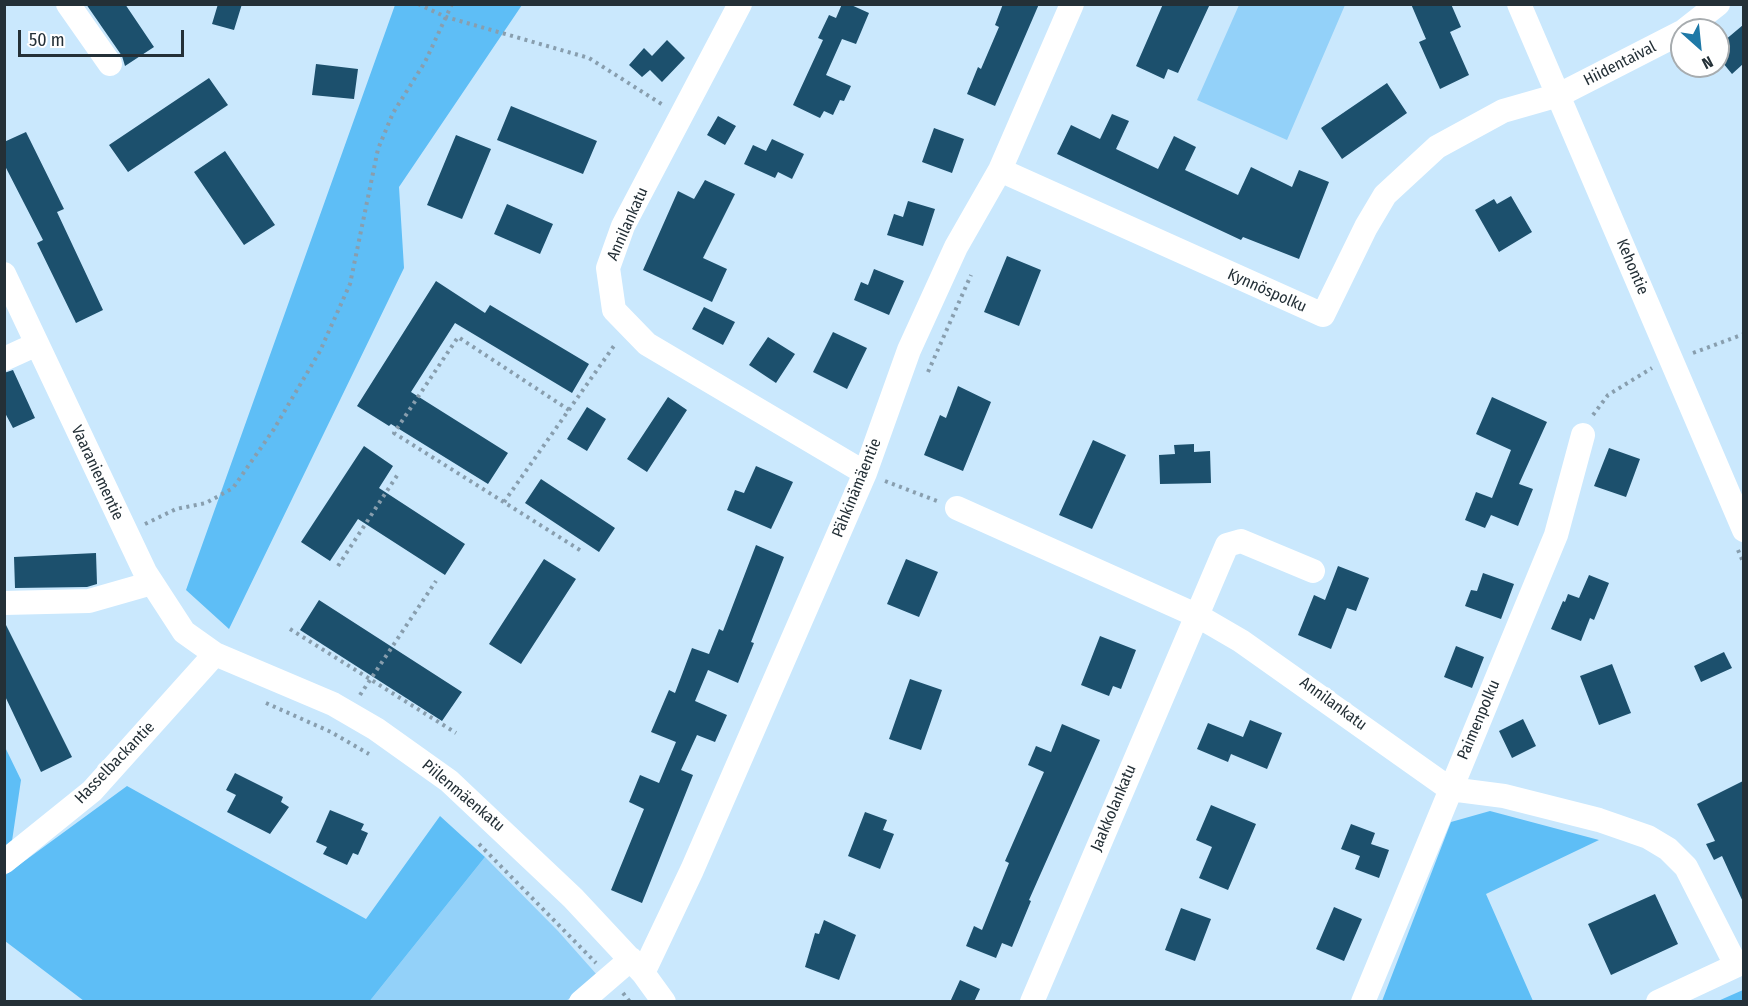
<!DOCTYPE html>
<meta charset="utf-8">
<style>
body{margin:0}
#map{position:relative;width:1748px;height:1006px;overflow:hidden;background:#cae8fd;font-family:"Fira Sans Condensed",sans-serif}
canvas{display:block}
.frame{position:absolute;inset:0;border:6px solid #243037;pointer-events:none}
.north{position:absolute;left:1670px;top:18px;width:60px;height:60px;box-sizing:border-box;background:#fff;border:2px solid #a7acaf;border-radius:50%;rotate:153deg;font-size:16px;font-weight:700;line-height:24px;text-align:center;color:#243037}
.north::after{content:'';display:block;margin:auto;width:21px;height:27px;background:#1f79a7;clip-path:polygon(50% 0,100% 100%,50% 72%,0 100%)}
.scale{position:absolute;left:18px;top:30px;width:166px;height:27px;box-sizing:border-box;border:3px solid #243037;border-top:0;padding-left:8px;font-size:18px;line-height:21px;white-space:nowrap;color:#243037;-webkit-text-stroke:4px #fff;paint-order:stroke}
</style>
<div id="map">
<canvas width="1748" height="1006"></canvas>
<div class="frame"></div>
<div class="north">N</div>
<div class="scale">50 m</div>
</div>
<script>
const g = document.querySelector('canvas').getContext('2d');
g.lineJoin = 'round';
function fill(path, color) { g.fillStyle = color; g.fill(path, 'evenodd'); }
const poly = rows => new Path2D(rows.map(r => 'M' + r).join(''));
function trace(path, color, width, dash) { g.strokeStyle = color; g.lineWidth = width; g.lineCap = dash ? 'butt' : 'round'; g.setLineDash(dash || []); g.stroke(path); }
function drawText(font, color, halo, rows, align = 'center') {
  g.font = font + ' "Fira Sans Condensed",sans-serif'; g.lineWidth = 6; g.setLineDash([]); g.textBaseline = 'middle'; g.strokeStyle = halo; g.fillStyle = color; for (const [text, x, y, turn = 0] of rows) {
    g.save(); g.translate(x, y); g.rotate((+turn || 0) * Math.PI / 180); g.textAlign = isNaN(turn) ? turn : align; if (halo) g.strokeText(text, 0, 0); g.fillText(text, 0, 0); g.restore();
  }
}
const green = poly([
 [1239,5,1345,5,1287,140,1197,100],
 [485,857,558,931,598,976,566,1001,369,1002]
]);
const forest = poly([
 [395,5,522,5,399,187,404,268,229,629,186,590],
 [4,745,21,780,12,841,4,847],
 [127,786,366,919,440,816,485,857,369,1002,84,1001,5,941,4,876],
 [1490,811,1599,840,1486,894,1533,1001,1382,1001,1451,822],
 [1743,990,1743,1001,1718,1001]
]);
const building = poly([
 [86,4,125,4,154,47,125,66,122,56],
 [218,4,242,4,234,30,212,24],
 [842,4,849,4,869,13,856,44,842,39,826,75,851,86,844,101,840,100,833,115,824,111,820,118,793,105,823,40,818,38,829,15,836,18],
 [1003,4,1039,4,995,106,967,94,978,67,981,69,999,27,995,25],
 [1163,4,1210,4,1178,73,1168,69,1164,79,1136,66],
 [1411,4,1451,4,1461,27,1450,32,1469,75,1440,89,1419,42,1426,39],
 [1743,25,1743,64,1732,74,1718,57,1718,46],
 [667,40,685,58,662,82,650,70,642,77,629,65,644,48,652,56],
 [316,64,358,69,354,99,312,95],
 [209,78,228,105,128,172,109,145],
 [1387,83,1407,113,1342,159,1321,128],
 [511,106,597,141,583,174,497,140],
 [1112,114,1129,121,1116,149,1158,169,1174,136,1196,147,1185,170,1238,195,1251,167,1292,187,1299,170,1329,182,1299,259,1243,237,1241,240,1057,154,1071,125,1100,139],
 [718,116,736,126,725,145,707,135],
 [934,128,964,139,952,173,922,162],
 [26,132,64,209,57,212,103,310,76,323,37,243,43,240,4,164,4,142],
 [456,135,491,149,462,219,427,205],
 [772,139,804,154,792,179,778,172,775,178,744,164,753,145,766,151],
 [225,151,275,225,244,245,194,172],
 [705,180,735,194,703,258,727,269,712,302,643,270,678,191,694,199],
 [1511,196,1532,232,1499,252,1475,210,1494,199,1497,204],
 [908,201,935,209,923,246,887,235,894,214,903,217],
 [507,204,553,224,540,254,494,234],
 [1007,256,1041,270,1019,326,984,312],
 [874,269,904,281,889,315,854,300,861,282,868,285],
 [436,281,485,313,490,305,589,364,572,393,455,323,411,392,508,453,488,484,391,424,389,426,357,406],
 [704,307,735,322,723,345,692,329],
 [833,332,867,348,847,389,813,372],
 [768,337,795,354,776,383,749,365],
 [13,370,35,418,13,428,4,411,4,373],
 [958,386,991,402,963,471,924,455,940,415,946,418],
 [668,397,687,410,647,472,627,459],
 [1492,397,1547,422,1519,484,1533,489,1518,526,1491,515,1485,528,1465,520,1476,492,1492,498,1511,450,1476,434],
 [587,407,606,419,587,451,567,439],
 [1093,440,1126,455,1092,529,1059,515],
 [1194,444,1194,452,1210,451,1211,483,1160,484,1159,455,1175,454,1174,445],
 [364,446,393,466,379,488,465,544,445,575,358,519,330,561,301,542],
 [1609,448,1640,459,1626,497,1594,486],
 [756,466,793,482,771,529,727,510,735,490,744,493],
 [541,479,615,528,599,552,525,503],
 [756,545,784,557,751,642,754,643,738,683,708,670,695,701,727,715,715,742,697,735,681,770,693,775,642,903,611,890,644,809,629,802,640,775,659,783,676,742,651,732,669,690,675,693,692,648,709,654,719,629,723,631],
 [96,553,97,584,87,587,15,588,14,557],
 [544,559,576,579,521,664,489,644],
 [906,559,938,572,919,617,887,604],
 [1338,566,1369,578,1356,611,1347,608,1331,649,1298,635,1314,595,1325,600],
 [1483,573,1514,584,1501,619,1465,606,1471,590,1477,591],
 [1589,575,1609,583,1594,620,1590,618,1581,641,1551,629,1563,601,1565,602,1568,594,1579,598],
 [319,600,462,692,442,721,300,630],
 [4,621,72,757,41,772,4,694],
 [1100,636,1136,650,1121,689,1113,686,1109,696,1081,685],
 [1456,646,1484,657,1472,688,1444,677],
 [1724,652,1732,668,1701,682,1694,666],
 [1612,664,1631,713,1599,725,1580,676],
 [910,679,942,690,921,750,889,739],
 [1523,719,1536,746,1512,758,1499,731],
 [1250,720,1282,733,1267,769,1231,754,1228,762,1197,749,1208,723,1243,737],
 [1062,724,1100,740,1029,900,1031,901,1012,947,1002,943,996,958,966,946,974,926,982,930,1009,863,1005,861,1044,772,1028,765,1036,746,1051,752],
 [235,773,283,797,281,802,289,807,270,834,227,812,236,795,226,790],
 [1743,781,1743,902,1722,856,1714,860,1706,844,1715,841,1697,804],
 [1211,805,1256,824,1228,890,1199,878,1212,847,1196,840],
 [330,810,364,824,361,830,368,833,358,855,353,853,347,865,323,854,327,847,316,842],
 [865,812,887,820,883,830,894,834,880,869,848,856],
 [1351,824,1375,833,1371,844,1389,850,1379,878,1355,869,1360,856,1341,849],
 [1655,894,1678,944,1611,975,1588,924],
 [1334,907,1362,919,1344,961,1316,949],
 [1181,908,1211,919,1195,961,1165,950],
 [824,920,856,935,839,980,805,967,815,933,819,934],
 [960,980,980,989,974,1002,950,1002]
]);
const path = poly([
 [418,4,446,17,589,58,663,105],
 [1693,353,1744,334],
 [928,372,971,275],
 [569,410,458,337,394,433,583,552],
 [1593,415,1608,395,1652,368],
 [885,481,937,501],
 [504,502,616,343],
 [145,524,176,509,206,503,233,488,274,429,320,351,350,284,378,149,393,113,425,62,452,4],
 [1738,550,1744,564],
 [338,566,398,474],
 [290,629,456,733],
 [360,695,436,581],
 [266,703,331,732,369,754],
 [479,844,596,963],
 [623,993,630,1002]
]);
const minor = poly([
 [68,4,110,64],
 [740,4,623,226,608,268,614,310,647,344,865,473],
 [1519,4,1744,530],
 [1685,30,1718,4],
 [1000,170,1323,315,1366,227,1385,195,1437,147,1503,111,1559,95,1682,32],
 [4,274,145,572,184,632,215,654,333,704,376,729,449,781,573,898,643,973,664,1002],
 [4,359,37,344],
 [957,508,1198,616,1241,641,1450,789,1504,796,1599,820,1648,837,1668,849,1686,867,1736,965],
 [4,603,89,601,152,583],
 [4,862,92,791,215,654],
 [643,973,692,870,865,473,909,350,956,247,1000,170,1072,4],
 [581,1002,631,959],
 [1032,1002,1227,545,1241,541,1313,571],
 [1363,1002,1556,535,1583,435],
 [1658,1002,1744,962]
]);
const streetNames = [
 ["Hiidentaival",1620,64,-27],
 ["Annilankatu",628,224,-66],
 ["Kehontie",1632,267,67],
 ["Kynnöspolku",1267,291,24],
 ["Vaaraniementie",97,473,65],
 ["Pähkinämäentie",857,488,-68],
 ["Annilankatu",1333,704,36],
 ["Paimenpolku",1479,720,-67],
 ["Hasselbackantie",115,763,-46],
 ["Piilenmäenkatu",463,796,40],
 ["Jaakkolankatu",1114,808,-67]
];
fill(green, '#93d1f9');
fill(forest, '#5ebef6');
fill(building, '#1c506d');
trace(path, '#889eae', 4, [3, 4.5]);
trace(minor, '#fff', 24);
drawText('16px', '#243037', '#fff', streetNames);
</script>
